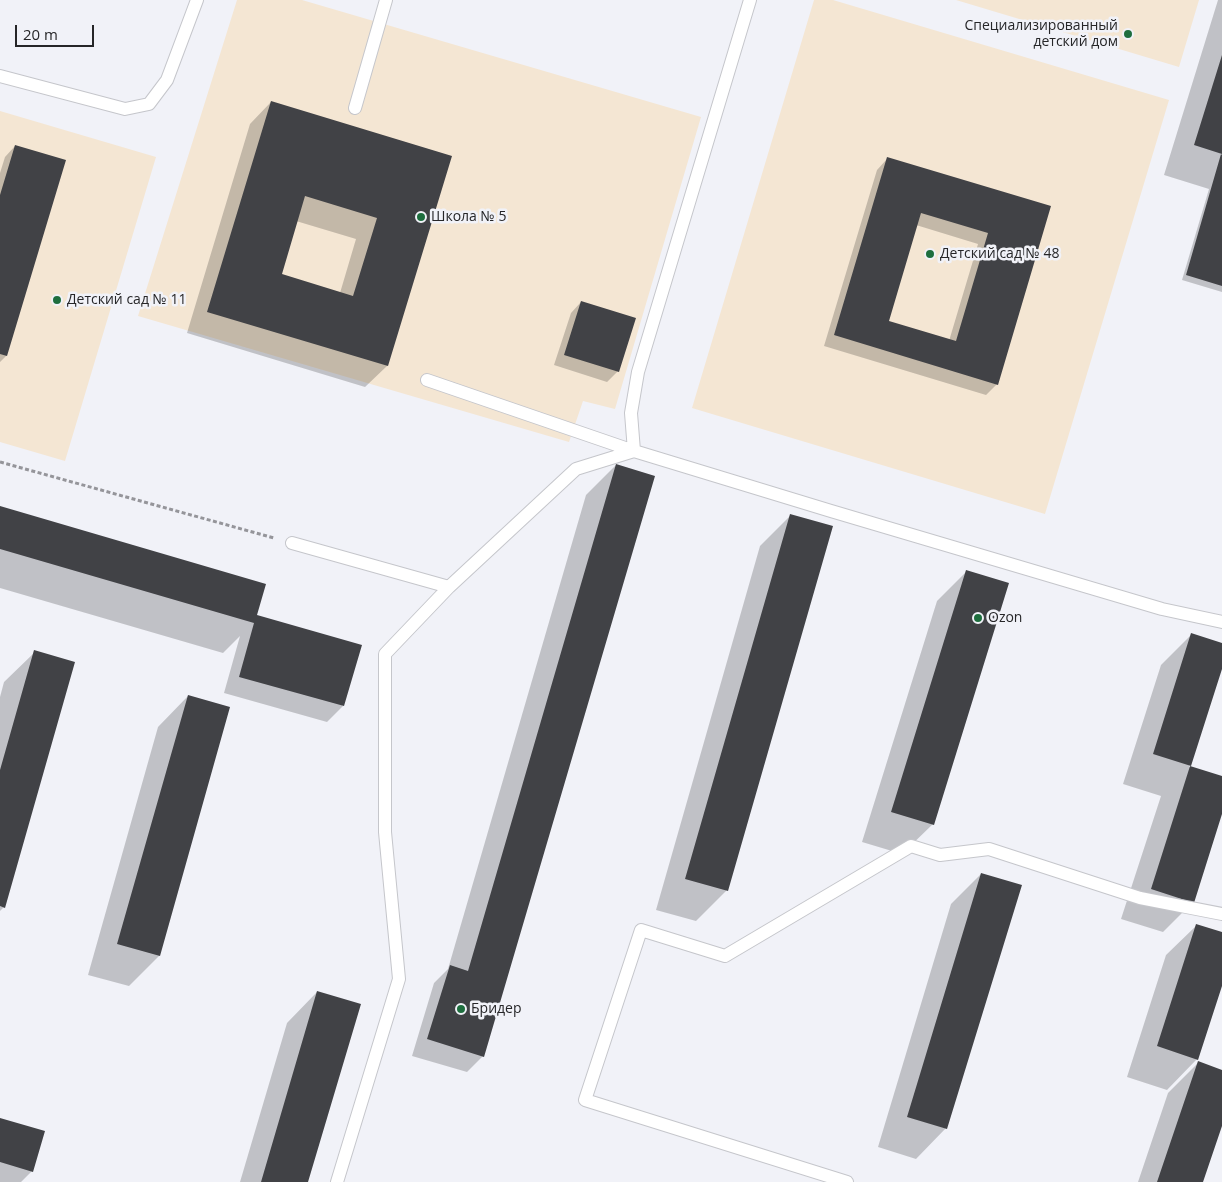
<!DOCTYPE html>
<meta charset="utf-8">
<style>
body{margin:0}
#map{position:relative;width:1222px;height:1182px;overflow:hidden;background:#f1f2f8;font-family:"Open Sans",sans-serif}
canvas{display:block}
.scale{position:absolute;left:15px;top:25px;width:79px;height:22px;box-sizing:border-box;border:2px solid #262628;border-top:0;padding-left:6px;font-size:15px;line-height:18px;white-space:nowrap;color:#262628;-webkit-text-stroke:4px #f1f2f8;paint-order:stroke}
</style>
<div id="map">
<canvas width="1222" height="1182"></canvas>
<div class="scale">20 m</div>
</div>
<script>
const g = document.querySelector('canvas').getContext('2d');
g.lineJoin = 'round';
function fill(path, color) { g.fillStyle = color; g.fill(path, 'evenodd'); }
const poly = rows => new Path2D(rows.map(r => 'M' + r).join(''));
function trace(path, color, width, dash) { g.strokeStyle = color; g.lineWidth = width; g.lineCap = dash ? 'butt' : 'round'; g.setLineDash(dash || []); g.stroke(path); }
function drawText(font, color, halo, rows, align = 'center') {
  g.font = font + ' "Open Sans",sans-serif'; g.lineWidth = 5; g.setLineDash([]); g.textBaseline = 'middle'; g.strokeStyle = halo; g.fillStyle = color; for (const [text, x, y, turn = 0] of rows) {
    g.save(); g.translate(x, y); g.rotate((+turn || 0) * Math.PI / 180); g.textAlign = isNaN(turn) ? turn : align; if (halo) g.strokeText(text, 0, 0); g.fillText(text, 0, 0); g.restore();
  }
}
const education = poly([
 [237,0,302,0,701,117,615,409,583,401,569,442,138,316],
 [814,0,833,0,1169,100,1045,514,692,408],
 [956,0,1199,0,1179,67],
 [0,111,156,157,65,461,0,442]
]);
const shadow = poly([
 [1218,0,1222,0,1222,292,1182,280,1209,189,1164,175],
 [271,102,450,156,387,366,365,387,187,333,250,124],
 [296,221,356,239,340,293,280,275],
 [15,146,6,356,0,362,0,173,5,157],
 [887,159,1049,207,997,384,986,395,824,346,877,170],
 [916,225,978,244,949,341,887,322],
 [581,302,618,371,607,382,554,365,571,313],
 [616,465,483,1056,467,1072,412,1056,434,983,448,969,586,495],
 [0,508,254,620,343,706,327,722,224,693,240,636,223,653,0,588],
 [791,515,831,527,726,891,696,921,656,910,760,546],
 [967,571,933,824,902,854,862,842,937,601],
 [1191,635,1222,644,1222,665,1189,767,1222,778,1222,810,1193,902,1163,932,1121,919,1161,796,1123,784,1161,665],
 [35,652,4,907,0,911,0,697,4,682],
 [188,696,159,956,129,986,88,975,158,727],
 [981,874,946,1128,916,1159,878,1147,951,904],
 [1197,925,1222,933,1222,982,1197,1059,1167,1090,1127,1077,1166,955],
 [317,992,306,1182,240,1182,287,1023],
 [1198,1063,1222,1071,1222,1122,1202,1182,1138,1182,1168,1093],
 [0,1119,32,1171,21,1182,0,1182]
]);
const building = poly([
 [1222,55,1222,154,1194,145],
 [271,101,452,156,388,366,207,312],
 [305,196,377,218,353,296,282,274],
 [15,145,66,160,7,356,0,354,0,195],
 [1221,154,1222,155,1222,286,1186,275],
 [887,157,1051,206,998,385,834,335],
 [921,213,988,233,956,341,889,321],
 [581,301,636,318,619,372,564,355],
 [616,464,655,476,484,1057,427,1039,450,965,468,971],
 [0,506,266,584,257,615,362,645,344,706,239,677,254,623,0,549],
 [790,514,833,526,728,891,685,879],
 [966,570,1009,583,934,825,891,812],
 [1191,633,1222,643,1222,669,1191,766,1153,754],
 [34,650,75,662,5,908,0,906,0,770],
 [188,695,230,707,160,956,117,944],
 [1190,766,1222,776,1222,814,1194,903,1151,889],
 [981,873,1022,885,947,1129,907,1117],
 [1196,924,1222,932,1222,986,1198,1060,1157,1046],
 [317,991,361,1004,308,1182,261,1182],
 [1198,1061,1222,1070,1222,1126,1203,1182,1157,1182],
 [0,1118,45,1131,33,1172,0,1162]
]);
const path = poly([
 [0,462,274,538]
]);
const lane = poly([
 [0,76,125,109,149,104,167,80,197,0],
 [355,108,386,0],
 [427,380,634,451,831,511,1162,609,1222,622],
 [634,451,631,413,638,372,750,0],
 [292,543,449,587],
 [337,1182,399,979,385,832,385,654,449,587,576,469,634,451],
 [847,1182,585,1100,641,930,725,956,911,846,940,855,989,849,1140,898,1222,914]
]);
const markers = [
 [1128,34,5,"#1e6e3e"],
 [421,217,5,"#1e6e3e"],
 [930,254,5,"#1e6e3e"],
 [57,300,5,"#1e6e3e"],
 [978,618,5,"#1e6e3e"],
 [461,1009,5,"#1e6e3e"]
];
const poiNames = [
 ["Специализированный",1118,26,"right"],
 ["детский дом",1118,42,"right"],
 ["Школа № 5",431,217],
 ["Детский сад № 48",940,254],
 ["Детский сад № 11",67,300],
 ["Ozon",988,618],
 ["Бридер",471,1009]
];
fill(education, '#f4e6d3');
fill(shadow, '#0003');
fill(building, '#414246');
trace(lane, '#c5c6cb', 14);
trace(path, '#95959a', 3, [4, 2.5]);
trace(lane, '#fff', 12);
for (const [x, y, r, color] of markers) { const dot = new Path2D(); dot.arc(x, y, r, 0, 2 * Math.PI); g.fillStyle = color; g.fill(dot); trace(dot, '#f1f2f8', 2); }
drawText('14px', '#262628', '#f1f2f8', poiNames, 'left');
</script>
